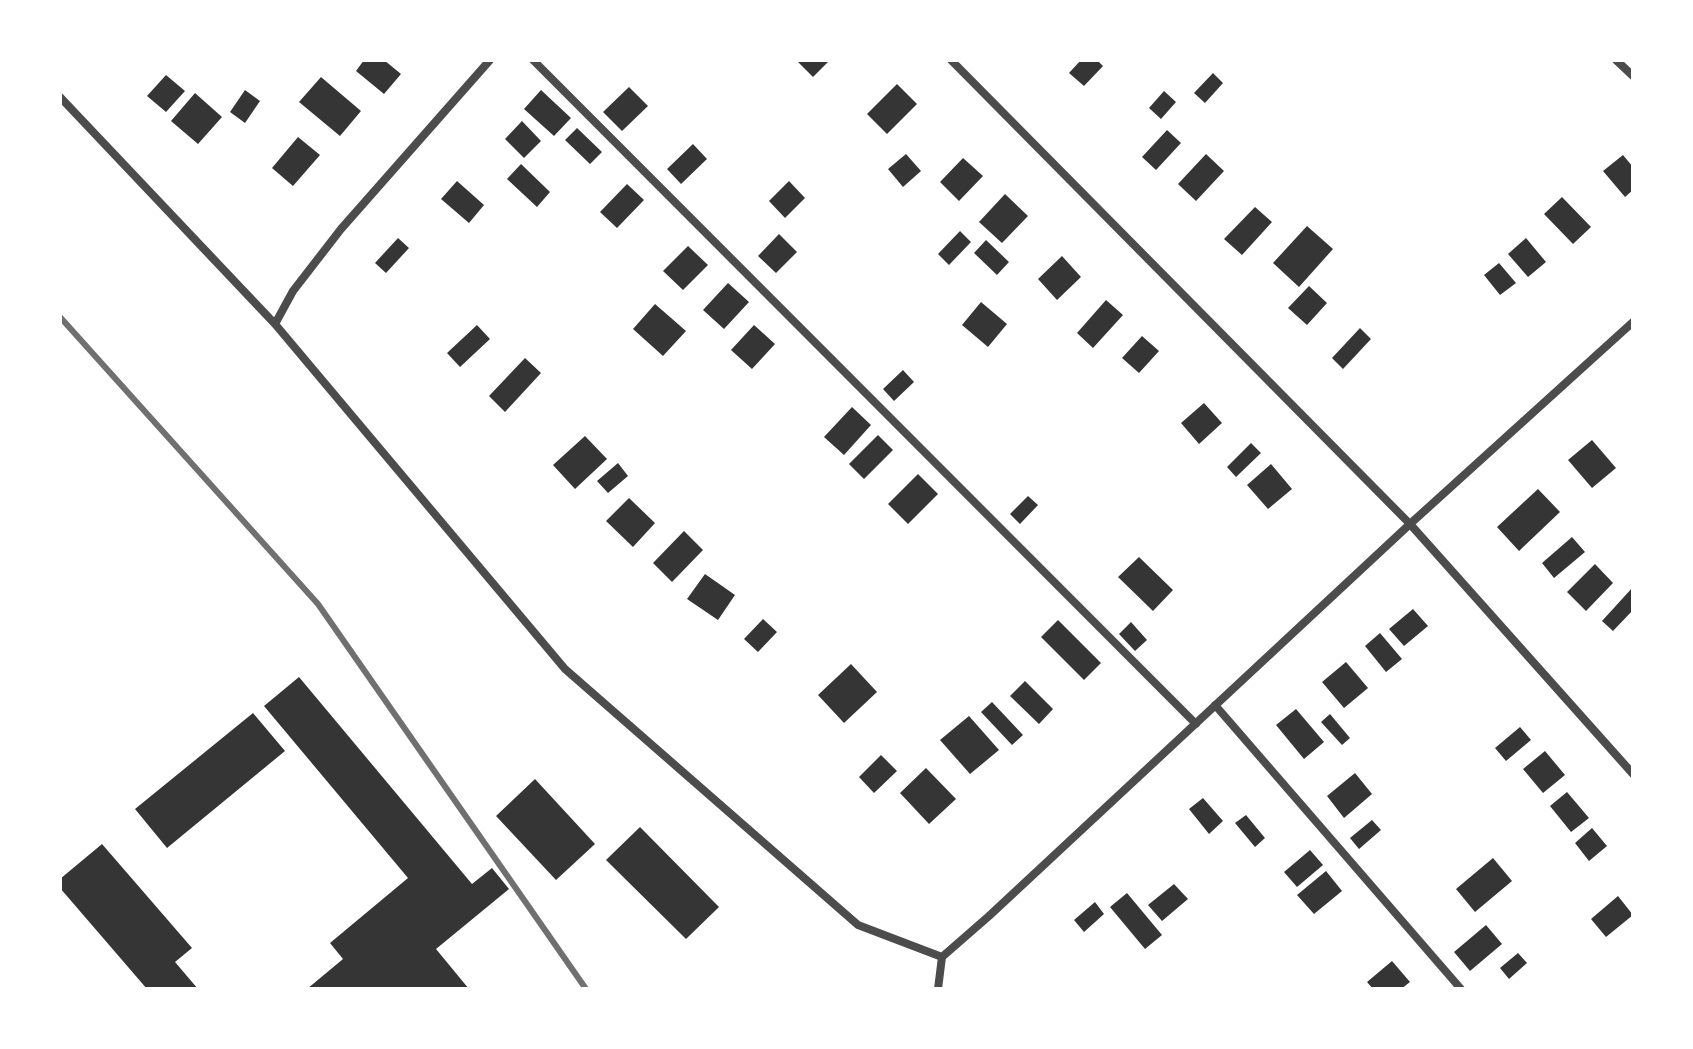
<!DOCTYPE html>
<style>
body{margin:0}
#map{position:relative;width:1693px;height:1049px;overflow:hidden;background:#fff;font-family:"Libre Baskerville",serif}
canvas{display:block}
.frame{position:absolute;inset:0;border:62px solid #fff;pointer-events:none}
</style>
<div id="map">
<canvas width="1693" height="1049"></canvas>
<div class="frame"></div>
</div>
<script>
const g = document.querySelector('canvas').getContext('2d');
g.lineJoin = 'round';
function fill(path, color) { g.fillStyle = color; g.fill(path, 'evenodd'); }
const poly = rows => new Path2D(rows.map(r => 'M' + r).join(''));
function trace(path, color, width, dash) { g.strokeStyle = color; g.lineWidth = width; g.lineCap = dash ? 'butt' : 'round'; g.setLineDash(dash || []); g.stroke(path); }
const building = poly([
 [364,60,384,60,401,74,384,94,356,71],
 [796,60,830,60,813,77],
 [1081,60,1097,60,1103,66,1084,86,1069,73],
 [1213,73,1223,83,1205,103,1194,93],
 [166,75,185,91,166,112,147,96],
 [321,77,361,111,340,136,299,102],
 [897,84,917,104,887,134,867,114],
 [629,87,648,106,622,131,603,112],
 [245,90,260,101,245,123,230,112],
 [541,90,571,118,554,136,524,109],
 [1164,91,1176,102,1161,119,1149,108],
 [195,93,222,117,198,144,171,121],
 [522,121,541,141,524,158,505,139],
 [577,128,602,152,590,164,565,140],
 [1167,130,1181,143,1156,170,1142,157],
 [298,137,320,155,293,186,272,168],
 [693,144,707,159,681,184,667,169],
 [906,154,921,171,903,187,888,169],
 [1206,154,1224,171,1196,201,1178,184],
 [1623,155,1633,167,1633,190,1625,197,1603,171],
 [963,158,983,176,959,201,940,182],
 [521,164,550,192,537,207,507,179],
 [457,181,484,205,469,223,441,199],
 [789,181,805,198,785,218,769,201],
 [627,184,644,200,617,228,600,212],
 [1005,194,1028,216,1002,243,979,222],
 [1562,197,1591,227,1573,244,1544,214],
 [1255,207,1272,222,1242,255,1224,239],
 [1307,226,1333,249,1299,287,1273,263],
 [960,231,971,242,949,265,938,254],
 [779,234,797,252,776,273,758,256],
 [398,238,409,248,386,273,375,263],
 [1526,238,1546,262,1528,277,1508,254],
 [986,240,1009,262,997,275,974,253],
 [688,246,708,265,683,290,663,271],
 [1062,256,1081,277,1057,300,1038,279],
 [1499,263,1516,283,1500,295,1484,275],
 [728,283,749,302,724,329,703,310],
 [1309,286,1327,303,1307,325,1288,308],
 [1106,300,1123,315,1093,348,1077,333],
 [981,302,1007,324,988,347,962,325],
 [655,304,686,331,663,356,633,329],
 [477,325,490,339,460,367,447,353],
 [754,325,775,344,752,369,731,350],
 [1360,328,1371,339,1343,369,1332,358],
 [1142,336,1159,351,1139,373,1122,358],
 [525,358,541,373,505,412,489,396],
 [903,370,914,382,894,401,883,389],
 [1204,403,1222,423,1199,444,1181,423],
 [852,407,871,425,844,455,824,437],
 [878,435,893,450,864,479,849,464],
 [585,436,607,459,575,489,553,465],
 [1592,440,1616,468,1592,488,1568,460],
 [1251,443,1261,453,1236,477,1227,467],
 [618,463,628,476,608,493,597,481],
 [1271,464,1292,489,1268,509,1247,485],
 [918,474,938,494,908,524,888,504],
 [1538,489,1560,512,1519,551,1497,527],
 [1028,496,1038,505,1020,524,1010,514],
 [629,498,655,523,633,547,606,521],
 [684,531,703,550,672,582,653,563],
 [1572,537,1585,552,1554,578,1542,563],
 [1139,557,1173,590,1153,611,1118,577],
 [1595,564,1613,583,1586,611,1567,592],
 [705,574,735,595,718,620,687,599],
 [1633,587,1633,610,1613,631,1602,621],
 [1413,609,1428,626,1404,646,1389,629],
 [763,619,777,632,758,652,744,639],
 [1058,620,1101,663,1084,680,1041,637],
 [1131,622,1147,640,1135,651,1119,634],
 [1380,633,1402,659,1386,672,1365,646],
 [1346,662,1368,688,1344,708,1322,682],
 [851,664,877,692,844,723,818,695],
 [299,677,472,884,492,868,509,889,436,949,469,989,307,989,343,959,330,943,408,878,264,706],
 [1025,681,1053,709,1039,724,1010,696],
 [992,702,1023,735,1012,745,981,712],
 [1296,709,1324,742,1304,759,1276,725],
 [253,713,285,751,167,848,135,809],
 [1330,714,1350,738,1342,745,1321,722],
 [969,716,999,750,970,774,940,740],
 [1520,727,1531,740,1506,761,1495,748],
 [1545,751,1565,775,1543,793,1523,769],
 [881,755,897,771,874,793,859,777],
 [926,768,956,799,929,824,900,793],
 [1355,773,1372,794,1344,818,1327,796],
 [535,779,595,844,556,880,496,816],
 [1567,792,1589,818,1571,832,1550,806],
 [1203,798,1223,821,1209,834,1189,809],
 [1246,815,1265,838,1255,847,1235,823],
 [1372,820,1381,830,1359,849,1350,838],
 [640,827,719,907,686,939,606,860],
 [1592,828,1607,846,1589,861,1575,843],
 [102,844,192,948,175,962,198,989,147,989,60,888,60,879],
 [1310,850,1323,865,1297,887,1284,872],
 [1493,858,1512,881,1475,912,1456,889],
 [1326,871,1342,891,1314,914,1297,895],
 [1174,884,1188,899,1162,921,1148,905],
 [1127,893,1162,935,1145,949,1110,907],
 [1618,896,1633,915,1606,937,1591,919],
 [1095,902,1104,914,1084,932,1074,920],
 [1486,925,1502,944,1470,971,1454,952],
 [1518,953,1527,963,1509,979,1500,968],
 [1392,961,1410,982,1401,989,1373,989,1367,982]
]);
const minor = poly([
 [533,60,1196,724],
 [951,60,1410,524,1633,774],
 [1616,60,1633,76],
 [60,97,275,324,565,669,858,925,942,957],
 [275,324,293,291,341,229,490,60],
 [1215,705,1461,989],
 [942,957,989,916,1410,524,1633,322],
 [938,989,942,957]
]);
const rail = poly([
 [60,317,318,604,586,989]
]);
fill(building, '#353535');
trace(minor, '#4c4c4c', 8);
trace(rail, '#707070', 6);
</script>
